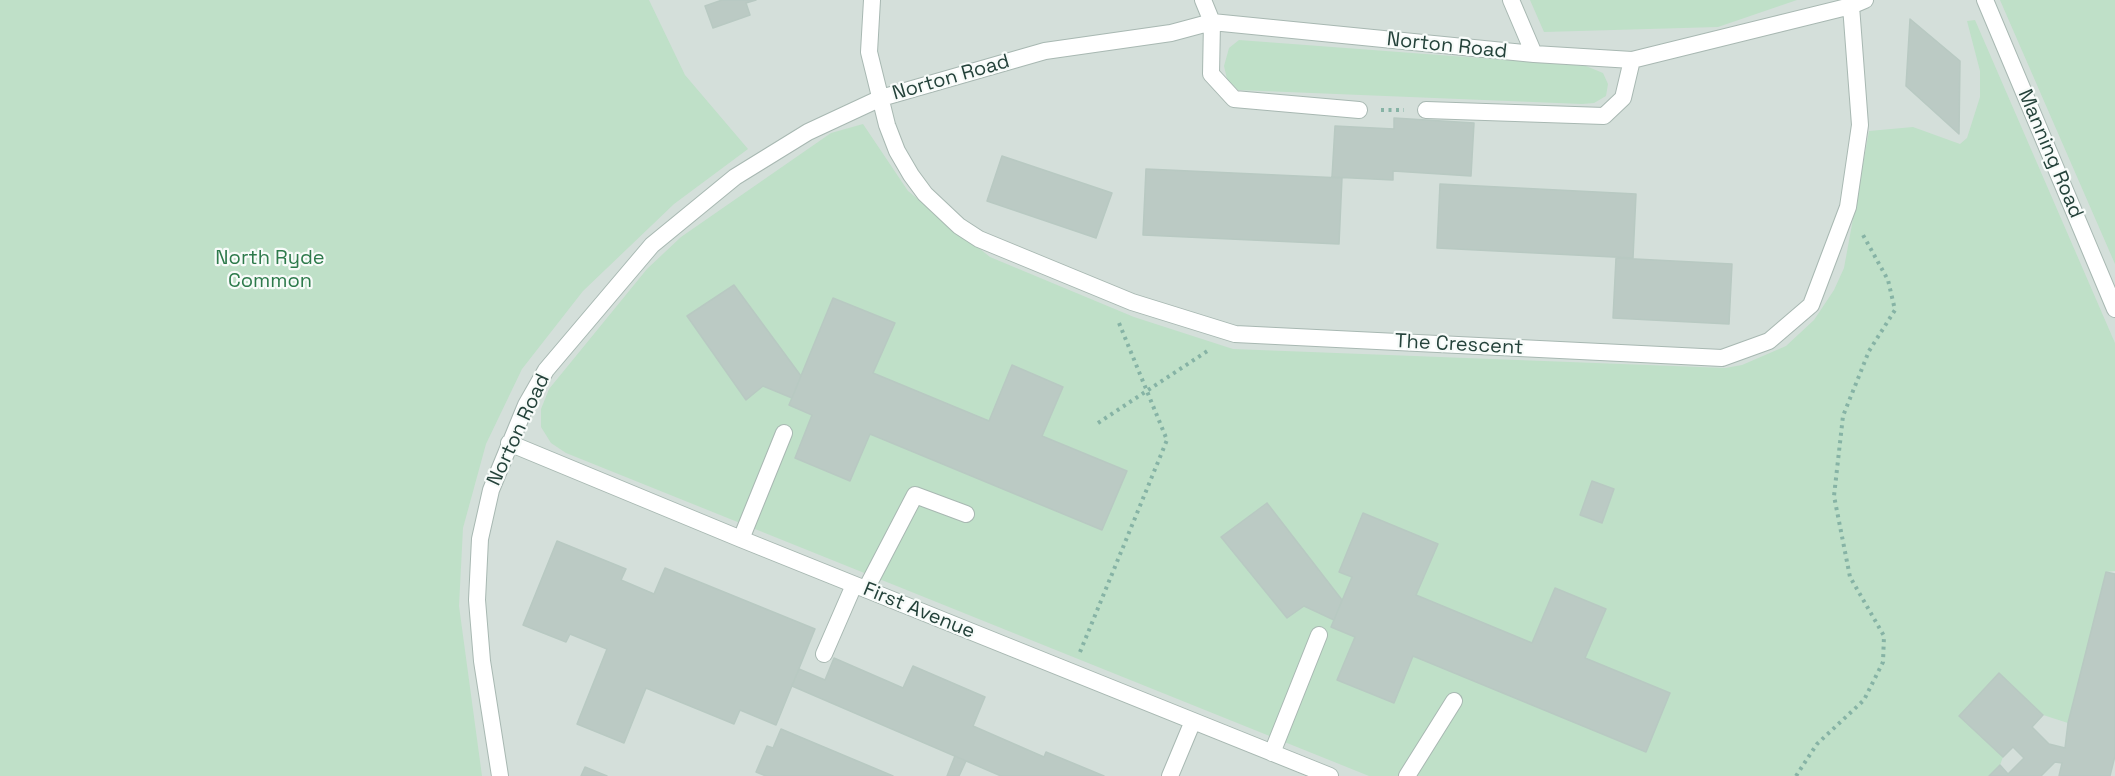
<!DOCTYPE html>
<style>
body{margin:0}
canvas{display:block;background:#e6efeb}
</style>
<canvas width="2115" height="776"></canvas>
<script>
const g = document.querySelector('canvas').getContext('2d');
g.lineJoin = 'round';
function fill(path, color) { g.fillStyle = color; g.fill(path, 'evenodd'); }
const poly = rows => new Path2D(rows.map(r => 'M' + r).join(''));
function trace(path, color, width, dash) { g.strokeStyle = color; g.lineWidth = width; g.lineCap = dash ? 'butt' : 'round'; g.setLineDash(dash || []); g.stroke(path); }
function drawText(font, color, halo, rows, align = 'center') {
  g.font = font + ' "Space Grotesk",sans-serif'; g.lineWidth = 4.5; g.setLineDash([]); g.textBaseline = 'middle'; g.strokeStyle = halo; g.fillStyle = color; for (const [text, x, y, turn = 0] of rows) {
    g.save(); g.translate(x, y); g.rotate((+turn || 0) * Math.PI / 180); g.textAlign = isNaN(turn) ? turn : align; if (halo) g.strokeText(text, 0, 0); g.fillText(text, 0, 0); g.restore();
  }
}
const built = poly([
 [0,0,2115,0,2115,776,0,776]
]);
const green = poly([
 [0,0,649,0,685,75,748,149,674,204,583,291,522,369,486,444,463,528,459,606,482,776,0,776],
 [1530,0,1797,0,1718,27,1544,32],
 [2000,0,2115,0,2115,264,2003,7],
 [1975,20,2115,343,2115,571,2106,572,2068,723,2043,715,1999,673,1959,716,2003,757,2000,765,1989,776,1369,776,566,453,551,443,541,427,541,409,549,389,647,269,681,237,831,133,863,124,908,191,990,257,1134,317,1233,349,1725,368,1742,365,1786,346,1814,320,1834,290,1844,268,1869,131,1913,127,1960,144,1967,138,1980,97,1980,71,1967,21],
 [1239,40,1586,66,1603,73,1608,84,1606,96,1594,103,1582,104,1238,90,1227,79,1224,66,1229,48]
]);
const building = poly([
 [722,0,756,0,746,3,750,15,713,28,705,6,722,0],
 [1910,19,1960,61,1959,134,1906,86,1910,19],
 [1394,118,1474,123,1471,176,1393,171,1393,180,1332,177,1335,126,1394,129,1394,118],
 [1002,156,1112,193,1096,238,987,201,1002,156],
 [1146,169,1342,178,1339,244,1143,235,1146,169],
 [1440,184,1636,194,1633,258,1437,248,1440,184],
 [1616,258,1732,264,1729,324,1613,318,1616,258],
 [734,285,801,376,792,398,763,386,746,400,687,316,734,285],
 [833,298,895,323,873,373,989,421,1012,365,1063,387,1042,436,1127,471,1102,530,870,434,850,481,795,458,812,415,789,405,833,298],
 [1592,481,1614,489,1602,523,1580,515,1592,481],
 [1267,503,1342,600,1334,620,1304,606,1287,618,1221,537,1267,503],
 [1363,513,1438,544,1416,595,1532,643,1555,588,1606,609,1585,658,1670,693,1646,752,1413,656,1394,703,1337,680,1355,637,1331,627,1352,577,1339,572,1363,513],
 [557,541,626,569,621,580,654,594,665,568,815,629,776,725,740,710,734,724,646,688,624,743,577,724,607,649,570,634,566,642,523,625,557,541],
 [2106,572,2115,574,2115,756,2110,776,2059,776,2062,763,2055,762,2041,776,1989,776,2000,765,2008,774,2024,758,2013,747,2003,757,1959,716,1999,673,2043,715,2032,727,2049,744,2065,748,2068,723,2106,572],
 [834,658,903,688,913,666,985,697,973,726,1044,757,1046,752,1104,776,1001,776,792,686,799,669,825,680,834,658],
 [781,729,893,776,766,776,756,772,767,746,773,748,781,729],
 [955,756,966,761,959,776,947,776,955,756],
 [585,767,607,776,581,776,585,767]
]);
const path = poly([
 [1381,110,1404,110],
 [1098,423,1209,350],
 [1080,652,1167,440,1119,323],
 [1796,776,1817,744,1864,700,1883,662,1884,636,1850,577,1834,496,1843,416,1869,351,1895,310,1888,280,1863,235]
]);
const service = poly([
 [872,0,869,52,887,125,897,151,911,175,925,194,959,226,979,239,1132,302,1235,334,1722,358,1769,341,1811,305,1848,207,1860,125,1851,6],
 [1203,0,1212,22,1211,74,1234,99,1359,110],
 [1511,0,1534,54],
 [1985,0,2115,309],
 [1426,110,1604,116,1623,98,1632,60],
 [509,443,741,539,1330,776],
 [741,539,784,433],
 [866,589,915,495,966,514],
 [824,654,854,585],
 [1272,753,1319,635],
 [500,776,482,661,477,600,480,539,491,490,526,405,546,370,652,245,735,177,808,132,881,98,1045,51,1171,33,1212,22,1534,54,1632,60,1851,6,1865,0],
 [1170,776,1193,721],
 [1407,776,1454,701]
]);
const streetNames = [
 ["Norton Road",1447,46,6],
 ["Norton Road",951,78,-16],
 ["Manning Road",2050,154,67],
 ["The Crescent",1459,345,3],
 ["Norton Road",519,430,-65],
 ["First Avenue",919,611,22]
];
const parkNames = [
 ["North Ryde",270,259],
 ["Common",270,282]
];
fill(built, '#d4dfda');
fill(green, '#bfe0c8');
fill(building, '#bbcac4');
trace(building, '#b8c9c2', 1.5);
trace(service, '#a8b8b2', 18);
trace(path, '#86b3a5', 4, [3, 4.5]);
trace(service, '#fff', 16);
drawText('20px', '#24423a', '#f7fbf9', streetNames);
drawText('20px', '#2d7a4b', '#f7fbf9', parkNames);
</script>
